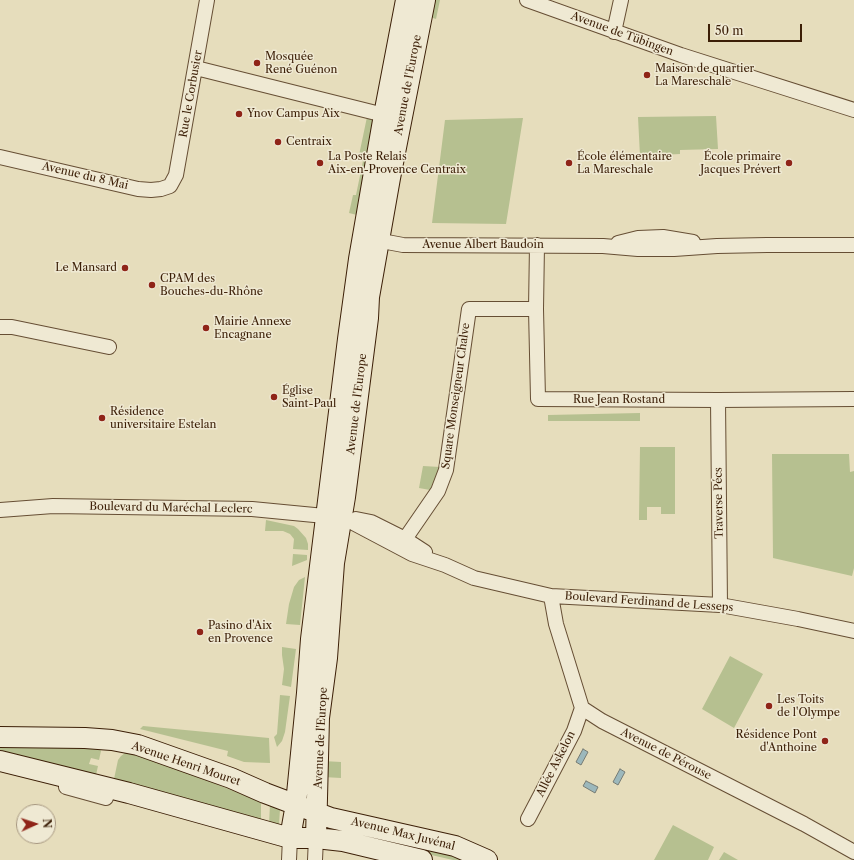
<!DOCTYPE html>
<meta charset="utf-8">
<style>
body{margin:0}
#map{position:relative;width:854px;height:860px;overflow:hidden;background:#e6ddbc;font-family:"Libre Caslon Text",serif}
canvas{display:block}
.north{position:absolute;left:16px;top:804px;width:40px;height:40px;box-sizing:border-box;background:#efe9d3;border:1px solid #a79881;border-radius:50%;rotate:87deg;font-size:11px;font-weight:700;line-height:16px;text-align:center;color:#3c1f07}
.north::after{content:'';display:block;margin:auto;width:14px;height:18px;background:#8f2418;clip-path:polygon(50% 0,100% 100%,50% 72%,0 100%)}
.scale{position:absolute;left:708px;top:24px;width:94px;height:18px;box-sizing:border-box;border:2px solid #3c1f07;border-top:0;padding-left:5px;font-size:12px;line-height:14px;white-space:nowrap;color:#3c1f07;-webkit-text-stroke:3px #efe9d3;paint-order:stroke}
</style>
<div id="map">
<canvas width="854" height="860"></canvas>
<div class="north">N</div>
<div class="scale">50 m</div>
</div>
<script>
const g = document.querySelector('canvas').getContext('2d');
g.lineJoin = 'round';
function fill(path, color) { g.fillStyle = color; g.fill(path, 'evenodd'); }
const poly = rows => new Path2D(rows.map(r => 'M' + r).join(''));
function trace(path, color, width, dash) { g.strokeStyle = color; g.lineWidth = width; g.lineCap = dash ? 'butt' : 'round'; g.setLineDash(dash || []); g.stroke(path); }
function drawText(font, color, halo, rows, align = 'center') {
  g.font = font + ' "Libre Caslon Text",serif'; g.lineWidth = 3; g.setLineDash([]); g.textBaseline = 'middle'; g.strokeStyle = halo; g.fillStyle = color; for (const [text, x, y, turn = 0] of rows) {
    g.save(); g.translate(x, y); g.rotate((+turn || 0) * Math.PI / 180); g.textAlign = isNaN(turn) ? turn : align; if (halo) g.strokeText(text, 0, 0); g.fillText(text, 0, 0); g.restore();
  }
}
const green = poly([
 [434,0,440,0,436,19,430,17],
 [716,116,718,149,680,150,680,154,640,156,638,117],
 [367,117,376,119,357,215,349,213,353,195,356,195,363,161,358,160],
 [523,118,506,224,432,223,445,120],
 [640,413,640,421,548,421,548,415],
 [640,447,675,447,675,514,661,514,661,507,647,507,647,520,639,520],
 [772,454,849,454,850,472,854,471,854,568,852,576,773,558],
 [423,466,440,467,430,490,419,488],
 [266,520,294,526,298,529,306,538,308,544,308,550,293,549,294,539,290,534,283,531,265,531],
 [293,554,307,555,307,560,292,566],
 [305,577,300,625,286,624,289,604,294,587,299,580],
 [282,647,296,649,291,687,282,685,284,669,282,655],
 [730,656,763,674,734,728,702,709],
 [280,695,290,696,285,732,282,741,277,747,274,737,277,734],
 [143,726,269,738,270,763,244,762,227,756,228,751,140,729],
 [0,742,99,748,101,751,99,760,91,758,89,764,98,766,96,775,58,766,0,750],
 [132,752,144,755,261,802,261,821,116,781,114,779,118,760,121,756,125,753],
 [323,761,341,762,341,778,323,777],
 [270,804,280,809,279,825,269,824],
 [673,825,714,847,708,860,654,860],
 [363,833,472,860,453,860,362,839],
 [724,852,738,860,719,860]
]);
const water = poly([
 [583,749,588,752,581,765,576,762,583,749],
 [620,769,625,772,618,785,613,782,620,769],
 [586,781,598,787,595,793,583,786,586,781]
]);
const minor = poly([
 [527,0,681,55,854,110],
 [614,32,621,0],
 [196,68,384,115],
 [0,157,138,189,151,190,161,189,170,186,176,175,207,0],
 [371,239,403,245,603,246,638,249,674,249,717,246,767,245,854,245],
 [618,243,638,238,663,237,693,242],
 [537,245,536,309,538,399,718,400,854,399],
 [0,327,12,327,109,347],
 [718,400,720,605],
 [0,510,53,506,252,509,335,517],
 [342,517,412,554,445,565,474,578,551,596,720,605,798,619,854,631],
 [356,519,371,522,405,539,425,552],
 [405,539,438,491,446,470,469,309,536,309],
 [551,596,556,624,582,708,602,721,804,824,854,852],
 [66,787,106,798],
 [528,819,574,731,582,708],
 [289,860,290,838],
 [315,860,316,838]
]);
const secondary = poly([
 [0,737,85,738,112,740,138,745,231,778,265,793,331,818,455,846,487,860],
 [0,761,129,793,290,838,316,838,343,841,422,860],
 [290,838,296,804,307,693,311,639,348,339,359,259,384,115,406,0],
 [316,838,319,718,327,658,334,563,345,497,368,318,369,297,390,178,425,0]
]);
const markers = [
 [257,63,4,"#8f2418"],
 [647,75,4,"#8f2418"],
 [239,114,4,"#8f2418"],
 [278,142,4,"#8f2418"],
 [320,163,4,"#8f2418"],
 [569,163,4,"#8f2418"],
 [789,163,4,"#8f2418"],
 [125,268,4,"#8f2418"],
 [152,285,4,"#8f2418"],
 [206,328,4,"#8f2418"],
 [274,397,4,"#8f2418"],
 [102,418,4,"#8f2418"],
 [200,632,4,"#8f2418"],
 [769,706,4,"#8f2418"],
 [825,741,4,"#8f2418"]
];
const streetNames = [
 ["Avenue de Tübingen",622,34,20],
 ["Avenue de l'Europe",408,85,-79],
 ["Rue le Corbusier",191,94,-80],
 ["Avenue du 8 Mai",85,176,13],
 ["Avenue Albert Baudoin",483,245],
 ["Square Monseigneur Chalve",456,396,-82],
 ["Rue Jean Rostand",619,400],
 ["Avenue de l'Europe",357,404,-83],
 ["Traverse Pécs",719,503,-91],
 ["Boulevard du Maréchal Leclerc",171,508,1],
 ["Boulevard Ferdinand de Lesseps",649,602,4],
 ["Avenue de l'Europe",321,738,-87],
 ["Avenue de Pérouse",666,754,27],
 ["Avenue Henri Mouret",186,764,19],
 ["Allée Askelon",556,764,-63],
 ["Avenue Max Juvénal",403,834,14]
];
const poiNames = [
 ["Mosquée",265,57],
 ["René Guénon",265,70],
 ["Maison de quartier",655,69],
 ["La Mareschale",655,82],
 ["Ynov Campus Aix",247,114],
 ["Centraix",286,142],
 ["La Poste Relais",328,157],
 ["Aix-en-Provence Centraix",328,170],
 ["École élémentaire",577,157],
 ["La Mareschale",577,170],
 ["École primaire",781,157,"right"],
 ["Jacques Prévert",781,170,"right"],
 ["Le Mansard",117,268,"right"],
 ["CPAM des",160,279],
 ["Bouches-du-Rhône",160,292],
 ["Mairie Annexe",214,322],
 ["Encagnane",214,335],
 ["Église",282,391],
 ["Saint-Paul",282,404],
 ["Résidence",110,412],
 ["universitaire Estelan",110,425],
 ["Pasino d'Aix",208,626],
 ["en Provence",208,639],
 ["Les Toits",777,700],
 ["de l'Olympe",777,713],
 ["Résidence Pont",817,735,"right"],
 ["d'Anthoine",817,748,"right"]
];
fill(green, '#b6c090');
fill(water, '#9cb8bc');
trace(water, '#767b74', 1);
trace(minor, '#664e34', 16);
trace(secondary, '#3c1f07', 22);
trace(minor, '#efe9d3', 14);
trace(secondary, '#efe9d3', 20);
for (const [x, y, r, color] of markers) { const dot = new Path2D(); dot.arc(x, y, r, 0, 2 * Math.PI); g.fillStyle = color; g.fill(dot); trace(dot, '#efe9d3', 1.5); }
drawText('11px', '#3c1f07', '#efe9d3', streetNames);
drawText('11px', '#3c1f07', '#efe9d3', poiNames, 'left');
</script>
